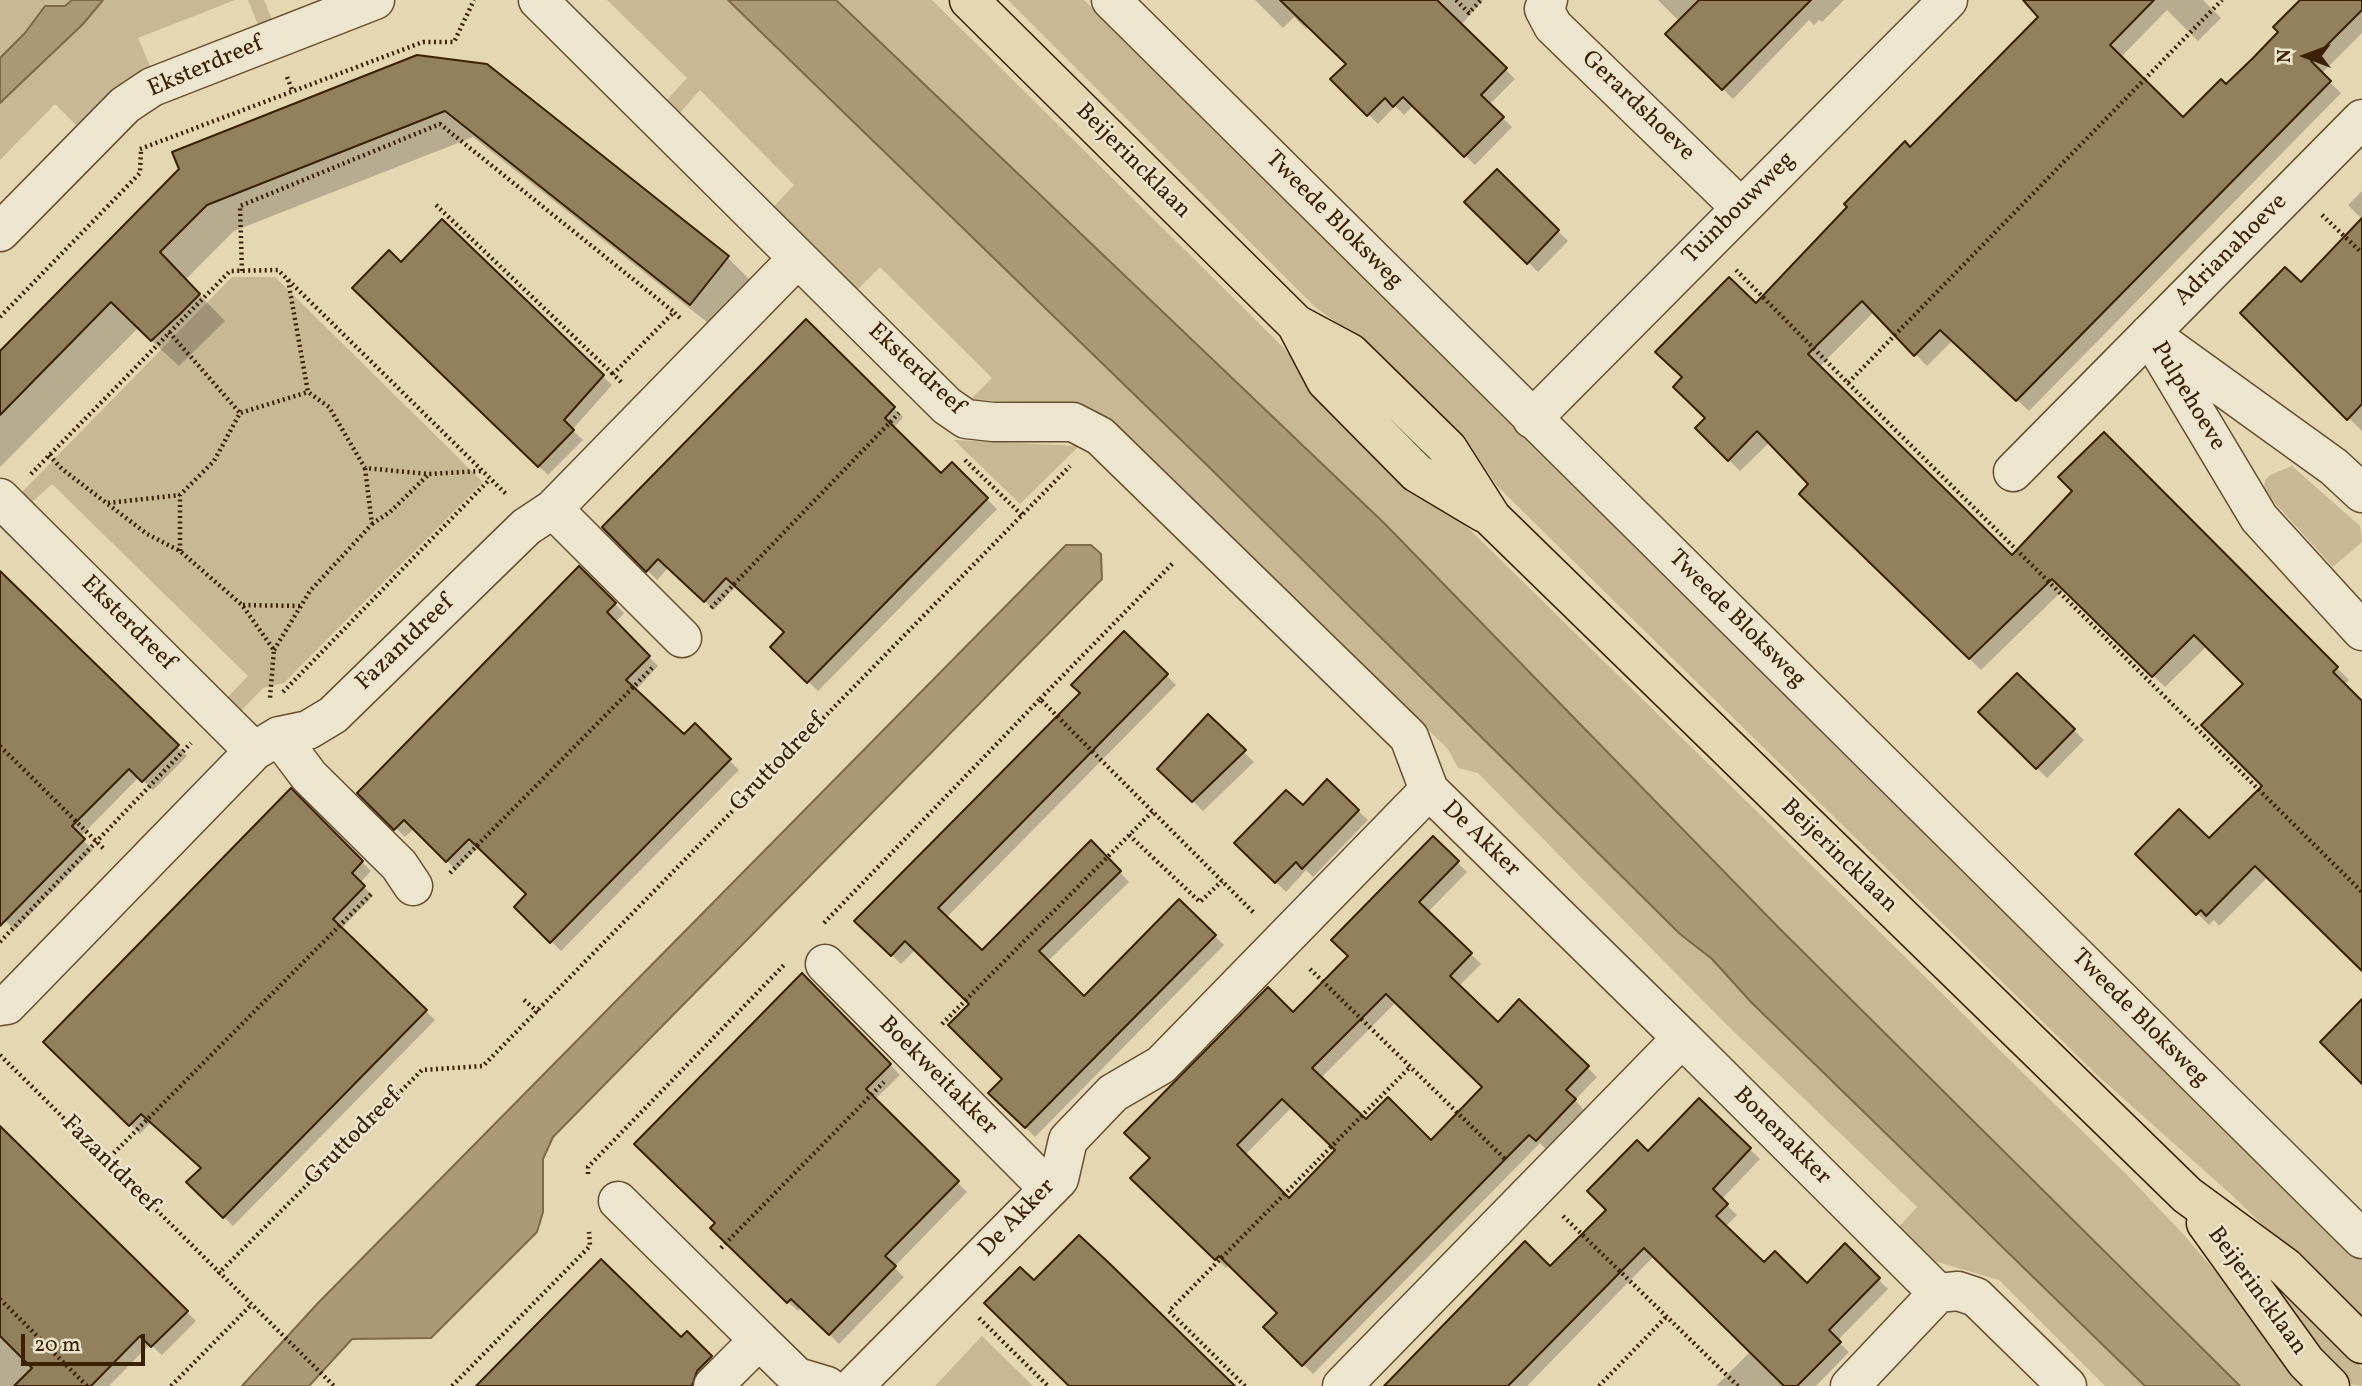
<!DOCTYPE html>
<style>
body{margin:0}
#map{position:relative;width:2362px;height:1386px;overflow:hidden;background:#e5d7b4;font-family:Vollkorn,serif}
canvas{display:block}
.north{position:absolute;left:2271px;top:21px;width:70px;height:70px;-webkit-text-stroke:5px #eee5ce;paint-order:stroke;rotate:270deg;font-size:19px;font-weight:700;line-height:28px;text-align:center;color:#3b2101}
.north::after{content:'';display:block;margin:auto;width:24px;height:32px;background:#3b2101;clip-path:polygon(50% 0,100% 100%,50% 72%,0 100%)}
.scale{position:absolute;left:21px;top:1334px;width:124px;height:32px;box-sizing:border-box;border:4px solid #3b2101;border-top:0;padding-left:9px;font-size:21px;line-height:24px;white-space:nowrap;color:#3b2101;-webkit-text-stroke:5px #eee5ce;paint-order:stroke}
</style>
<div id="map">
<canvas width="2362" height="1386"></canvas>
<div class="north">N</div>
<div class="scale">20 m</div>
</div>
<script>
const g = document.querySelector('canvas').getContext('2d');
g.lineJoin = 'round';
function fill(path, color) { g.fillStyle = color; g.fill(path, 'evenodd'); }
const poly = rows => new Path2D(rows.map(r => 'M' + r).join(''));
function trace(path, color, width, dash) { g.strokeStyle = color; g.lineWidth = width; g.lineCap = dash ? 'butt' : 'round'; g.setLineDash(dash || []); g.stroke(path); }
function drawText(font, color, halo, rows, align = 'center') {
  g.font = font + ' Vollkorn,serif'; g.lineWidth = 5; g.setLineDash([]); g.textBaseline = 'middle'; g.strokeStyle = halo; g.fillStyle = color; for (const [text, x, y, turn = 0] of rows) {
    g.save(); g.translate(x, y); g.rotate((+turn || 0) * Math.PI / 180); g.textAlign = isNaN(turn) ? turn : align; if (halo) g.strokeText(text, 0, 0); g.fillText(text, 0, 0); g.restore();
  }
}
const green = poly([
 [0,0,72,0,65,6,45,6,25,33,0,58],
 [103,0,235,0,138,38,150,66,116,87,77,126,55,104,0,160,0,103,83,24],
 [248,0,264,0,272,20,258,25],
 [607,0,728,0,1209,467,1680,934,1712,959,1751,1002,2145,1386,2105,1386,1999,1280,1934,1261,1899,1227,1917,1207,1725,1023,1478,773,1458,768,1448,749,1177,490,1082,404,970,400,992,378,880,267,856,291,771,210,794,185,700,90,678,115,664,103,687,78],
 [836,0,932,0,1283,347,1322,398,1459,519,2126,1174,2184,1235,2313,1386,2240,1386,1779,928,1384,523],
 [1008,0,1084,0,2362,1258,2362,1322,2234,1197,2097,1075,1497,486,1468,442,1368,345,1315,307],
 [232,277,275,277,483,482,284,683,263,688,240,712,226,699,248,676,52,484,29,505,19,495],
 [954,440,1079,446,1020,504],
 [2292,466,2360,526,2362,542,2333,567,2264,491,2265,480,2270,475],
 [2275,1282,2362,1368,2362,1386,2349,1384,2267,1289],
 [982,1336,1033,1386,935,1386]
]);
const water = poly([
 [72,0,103,0,83,24,0,103,0,58,25,33,45,6,65,6,72,0],
 [728,0,836,0,1384,523,1779,928,2240,1386,2145,1386,1751,1002,1712,959,1680,934,1209,467,728,0],
 [1066,545,1091,545,1101,554,1102,579,553,1137,543,1159,543,1212,537,1232,431,1338,352,1339,309,1386,242,1386,318,1303,1066,545]
]);
const shadow = poly([
 [1255,0,1483,0,1461,25,1515,79,1489,105,1512,127,1475,165,1414,105,1404,115,1395,106,1378,124,1333,79,1348,64,1309,26,1306,29,1294,17,1283,28],
 [1658,0,1844,0,1822,22,1819,20,1814,25,1809,20,1733,99,1668,34,1680,22],
 [2047,0,2203,0,2221,18,2198,41,2167,10,2120,58,2183,120,2227,87,2281,32,2302,0,2362,0,2362,33,2321,74,2341,93,2029,411,1953,340,1927,366,1874,312,1819,367,2012,557,2075,491,2104,434,2349,680,2344,685,2362,703,2362,953,2268,877,2219,926,2214,920,2209,925,2137,854,2209,841,2264,786,2245,684,2207,646,2165,687,2064,589,1981,670,1802,494,1811,484,1770,442,1740,471,1697,428,1707,418,1756,305,2040,17],
 [418,57,728,258,754,284,717,330,473,137,234,231,185,280,225,321,179,366,138,328,0,467,0,354,181,170],
 [1497,171,1568,241,1538,272,1467,202],
 [2362,191,2362,219,2348,205],
 [443,221,612,385,572,430,583,440,548,475,355,288,401,264],
 [2362,221,2362,431,2242,313,2301,285],
 [806,322,903,417,893,429,941,476,952,465,997,509,818,691,773,647,786,633,736,586,714,610,669,567,657,580,605,527],
 [579,568,624,613,615,623,658,666,635,691,684,736,695,726,739,770,561,951,517,907,529,894,479,847,456,870,415,828,405,837,360,793],
 [0,573,187,756,153,790,139,777,80,837,93,850,15,930,0,916],
 [1124,633,1176,685,946,918,983,953,1091,842,1129,882,1047,962,1084,998,1179,901,1224,945,1035,1137,990,1093,1004,1079,971,1004,916,949,901,964,857,921,1082,693],
 [2017,675,2084,740,2047,778,1980,712],
 [1208,717,1254,762,1203,811,1160,769],
 [1327,782,1368,820,1313,877,1306,870,1286,892,1236,843,1303,808],
 [291,791,371,871,360,883,373,896,341,929,435,1020,233,1226,189,1182,203,1168,151,1122,140,1134,46,1042],
 [1433,839,1467,872,1428,912,1481,964,1459,986,1498,1024,1519,1001,1597,1077,1575,1100,1584,1110,1546,1149,1540,1143,1313,1374,1265,1327,1279,1313,1229,1264,1226,1268,1133,1178,1350,956],
 [1396,1002,1484,1087,1431,1143,1366,1122,1320,1079],
 [1292,1107,1337,1150,1289,1200,1245,1155],
 [802,976,900,1075,874,1100,967,1192,894,1267,904,1277,839,1344,802,1307,798,1311,722,1238,718,1223],
 [1699,1101,1760,1159,1721,1200,1737,1215,1725,1227,1764,1264,1807,1285,1845,1246,1888,1289,1837,1341,1849,1352,1816,1386,1716,1386,1751,1351,1654,1256,1527,1386,1386,1386,1550,1269,1608,1210,1648,1153],
 [5,1133,196,1321,162,1355,150,1344,109,1386,0,1386,0,1138],
 [687,1333,721,1367,705,1386,677,1386,681,1340]
]);
const building = poly([
 [1280,0,1437,0,1507,68,1481,95,1504,117,1464,157,1403,97,1393,107,1385,98,1367,116,1330,79,1346,64,1280,0],
 [1699,0,1811,0,1722,90,1665,34,1699,0],
 [2023,0,2154,0,2110,45,2183,117,2221,79,2226,84,2253,58,2278,32,2273,27,2300,0,2362,0,2362,10,2311,61,2331,81,2016,401,1940,330,1914,356,1862,301,1808,354,2012,555,2072,491,2058,477,2104,432,2338,667,2333,672,2362,701,2362,971,2255,866,2206,916,2201,910,2196,915,2135,854,2179,809,2209,838,2262,786,2201,725,2243,684,2194,635,2152,677,2052,579,1969,659,1799,494,1808,484,1757,431,1728,461,1695,428,1705,418,1673,387,1682,377,1655,352,1729,277,1756,303,1847,207,1844,204,1905,141,1910,147,2038,17,2023,0],
 [417,55,487,64,729,256,690,305,445,111,207,205,160,252,200,294,181,313,151,341,111,302,0,415,0,351,179,169,172,152,417,55],
 [1497,169,1559,230,1527,264,1464,202,1497,169],
 [2362,218,2362,404,2347,420,2240,313,2285,267,2301,282,2362,218],
 [442,219,604,375,564,420,574,430,538,467,352,288,389,250,401,262,442,219],
 [806,319,895,407,885,418,941,473,952,462,988,498,807,683,770,647,784,632,726,578,704,602,658,559,646,572,602,527,806,319],
 [579,566,616,603,607,612,650,656,626,680,684,734,695,723,731,759,550,943,514,907,526,894,469,839,446,862,404,820,394,830,357,793,579,566],
 [0,571,179,745,142,782,129,769,72,826,85,839,0,926,0,571],
 [1124,631,1168,674,938,908,982,950,1091,840,1121,871,1039,951,1084,996,1179,899,1216,935,1025,1128,988,1093,1002,1079,948,1025,969,1004,905,941,891,956,854,921,1080,693,1071,685,1124,631],
 [2017,673,2075,729,2036,769,1978,712,2017,673],
 [1208,714,1246,750,1192,802,1157,769,1208,714],
 [1327,779,1359,810,1302,869,1296,862,1275,883,1234,843,1286,790,1303,805,1327,779],
 [291,788,363,861,352,873,365,886,333,919,427,1010,223,1218,186,1182,201,1168,141,1114,129,1126,43,1042,291,788],
 [1433,836,1459,861,1419,902,1472,953,1450,976,1498,1022,1519,999,1589,1066,1566,1090,1576,1099,1536,1141,1529,1135,1302,1366,1263,1327,1277,1313,1219,1256,1215,1260,1130,1178,1150,1158,1124,1133,1268,987,1293,1012,1348,956,1331,940,1433,836],
 [1386,994,1482,1087,1431,1140,1388,1097,1366,1119,1312,1068,1386,994],
 [1282,1099,1335,1150,1289,1198,1237,1145,1282,1099],
 [802,973,891,1064,866,1089,959,1181,885,1256,896,1266,829,1335,791,1299,787,1303,710,1228,715,1223,634,1144,802,973],
 [2362,999,2362,1084,2320,1042,2362,999],
 [1699,1098,1751,1148,1713,1189,1728,1204,1716,1216,1764,1262,1775,1251,1807,1283,1845,1243,1880,1278,1829,1330,1841,1342,1797,1386,1784,1386,1644,1248,1508,1386,1384,1386,1525,1241,1550,1266,1606,1210,1587,1191,1637,1140,1648,1151,1699,1098],
 [0,1126,188,1311,151,1347,140,1336,91,1386,14,1386,32,1368,0,1336,0,1126],
 [1079,1235,1109,1263,1235,1386,1069,1386,984,1303,1020,1267,1034,1280,1079,1235],
 [601,1259,681,1337,687,1331,712,1356,697,1371,692,1386,476,1386,601,1259]
]);
const path = poly([
 [1456,0,1469,13,1481,0],
 [287,77,293,92],
 [140,149,423,42,454,42,474,0],
 [436,205,613,374],
 [2322,215,2362,253],
 [1736,270,1848,383,2222,0],
 [242,271,240,206,440,124,674,312],
 [288,280,308,392,329,407,365,468,429,474,481,471],
 [0,317,140,173,141,150],
 [169,332,240,413],
 [621,382,613,374,674,312,682,320],
 [1848,383,2362,892],
 [49,455,62,469,147,534,180,551,242,605,274,650,270,698],
 [965,460,1022,515],
 [31,474,230,271,278,270,506,494],
 [108,503,180,495],
 [372,524,390,512,429,474],
 [180,551,180,495,214,461,240,413,308,392],
 [243,605,301,606],
 [711,608,899,413],
 [274,650,310,591,372,524,365,468],
 [283,692,490,479],
 [1040,699,1174,562],
 [0,746,104,849],
 [1129,835,1200,902,1222,881],
 [450,873,653,667],
 [824,923,1040,699,1254,913],
 [0,942,191,743],
 [1310,969,1507,1161],
 [524,1000,538,1012],
 [942,1024,1153,811],
 [0,1055,334,1386],
 [106,1161,372,893],
 [588,1174,588,1167,784,965],
 [1563,1216,1738,1386],
 [721,1248,884,1082],
 [218,1274,422,1070,483,1066,1070,466],
 [0,1299,87,1386],
 [979,1318,1048,1386],
 [171,1386,251,1305],
 [452,1386,590,1246,589,1232],
 [1245,1386,1169,1311,1410,1067],
 [1599,1386,1666,1317]
]);
const minor = poly([
 [538,0,947,406,966,419,993,422,1073,422,1100,436,1409,737,1429,790],
 [1111,0,2362,1239],
 [1548,0,1544,9,1553,26,1741,208],
 [0,232,125,105,152,87,375,0],
 [2149,334,2259,518,2362,631],
 [2162,343,2334,467,2362,493],
 [1532,419,1948,0],
 [2013,472,2362,119],
 [0,498,254,751],
 [553,509,682,638],
 [279,736,309,776,399,865,413,886],
 [825,964,1049,1189],
 [0,1006,7,1005,254,751,279,736,308,730,333,715,526,527,553,509,798,258],
 [618,1201,759,1340,713,1386],
 [1938,1293,1958,1291,1976,1297,2067,1386],
 [759,1340,797,1377,827,1386],
 [854,1386,1059,1179,1068,1140,1113,1093,1161,1065,1429,790,1682,1038],
 [1342,1386,1682,1038,1938,1293,1850,1386]
]);
const major = poly([
 [969,0,1296,324,1350,353,1448,449,1492,518,2187,1195,2285,1267,2362,1344],
 [1296,324,1326,381,1417,473,1484,513],
 [2206,1223,2306,1362,2330,1386]
]);
const streetNames = [
 ["Eksterdreef",206,68,-23],
 ["Gerardshoeve",1637,107,44],
 ["Beijerincklaan",1132,162,45],
 ["Tuinbouwweg",1740,209,-45],
 ["Tweede Bloksweg",1333,221,45],
 ["Adrianahoeve",2232,251,-45],
 ["Eksterdreef",915,370,43],
 ["Pulpehoeve",2187,397,59],
 ["Tweede Bloksweg",1736,620,45],
 ["Eksterdreef",127,624,45],
 ["Fazantdreef",406,644,-44],
 ["Gruttodreef",779,764,-46],
 ["De Akker",1480,840,44],
 ["Beijerincklaan",1838,857,44],
 ["Tweede Bloksweg",2139,1019,45],
 ["Boekweitakker",937,1077,45],
 ["Bonenakker",1781,1137,45],
 ["Gruttodreef",354,1138,-45],
 ["Fazantdreef",109,1165,45],
 ["De Akker",1018,1219,-46],
 ["Beijerincklaan",2256,1292,54]
];
fill(green, '#c8b896');
fill(water, '#ab9977');
trace(water, '#7e6948', 2);
fill(shadow, '#0003');
fill(building, '#93805e');
trace(building, '#3b2101', 2);
trace(minor, '#664e2e', 41);
trace(major, '#3b2101', 41);
trace(path, '#3b2101', 4.5, [2, 3.5]);
trace(minor, '#eee5ce', 38);
trace(major, '#e5d7b4', 38);
drawText('24px', '#3b2101', '#eee5ce', streetNames);
</script>
